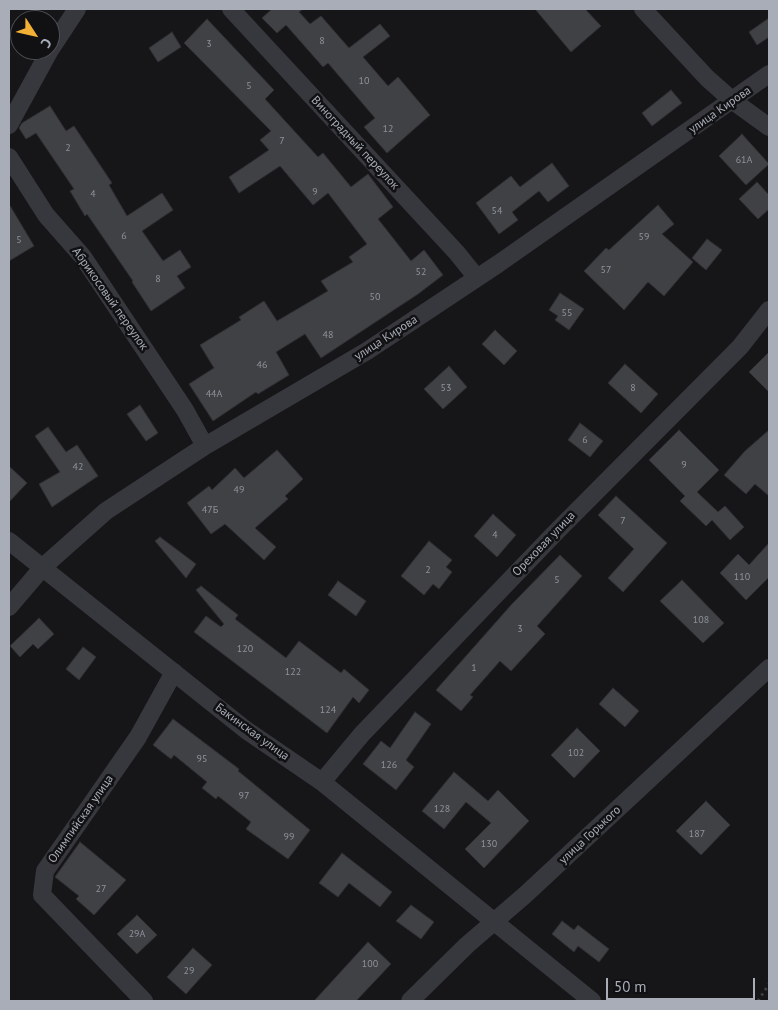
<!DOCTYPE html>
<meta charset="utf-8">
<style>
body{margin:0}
#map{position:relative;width:778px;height:1010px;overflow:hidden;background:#161618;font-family:"PT Sans",sans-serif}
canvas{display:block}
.frame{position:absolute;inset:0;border:10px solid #a8adb8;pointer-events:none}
.north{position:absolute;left:10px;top:10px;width:50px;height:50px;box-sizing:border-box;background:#111113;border:1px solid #4d4f55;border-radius:50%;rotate:125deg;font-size:14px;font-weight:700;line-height:20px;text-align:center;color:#a8adb8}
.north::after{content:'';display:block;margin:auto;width:18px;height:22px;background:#f2b134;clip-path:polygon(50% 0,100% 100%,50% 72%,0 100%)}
.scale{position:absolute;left:606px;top:978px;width:149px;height:22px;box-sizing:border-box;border:2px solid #a8adb8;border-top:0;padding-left:6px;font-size:15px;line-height:18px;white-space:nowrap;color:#a8adb8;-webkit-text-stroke:4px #111113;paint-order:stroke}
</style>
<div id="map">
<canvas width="778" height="1010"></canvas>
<div class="frame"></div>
<div class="north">С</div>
<div class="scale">50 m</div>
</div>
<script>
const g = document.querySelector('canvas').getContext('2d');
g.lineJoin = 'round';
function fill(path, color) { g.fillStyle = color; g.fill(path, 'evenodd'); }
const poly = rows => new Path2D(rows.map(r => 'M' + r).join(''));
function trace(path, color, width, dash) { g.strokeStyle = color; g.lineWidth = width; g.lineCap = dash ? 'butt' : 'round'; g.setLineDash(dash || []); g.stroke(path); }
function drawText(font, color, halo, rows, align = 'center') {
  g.font = font + ' "PT Sans",sans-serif'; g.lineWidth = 5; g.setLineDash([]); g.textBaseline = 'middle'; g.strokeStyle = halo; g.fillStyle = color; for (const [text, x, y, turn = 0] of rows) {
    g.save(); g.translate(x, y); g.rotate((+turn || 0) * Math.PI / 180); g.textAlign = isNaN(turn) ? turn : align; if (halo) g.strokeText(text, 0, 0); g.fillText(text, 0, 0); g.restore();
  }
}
const building = poly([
 [272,9,303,9,299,12,310,24,321,16,349,48,380,24,390,36,363,57,388,86,398,77,430,115,387,153,364,127,375,118,328,63,323,67,286,25,277,33,262,18,272,9],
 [535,9,585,9,601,26,571,52,535,9],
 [769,18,769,37,757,45,749,32,769,18],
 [207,19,274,90,265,99,318,157,323,153,351,187,368,174,393,207,378,219,411,261,424,250,443,275,418,294,321,358,305,334,276,352,289,375,258,394,256,392,213,421,189,384,214,368,200,345,241,320,239,317,264,301,277,321,328,291,321,281,353,262,349,257,367,244,328,193,313,205,280,166,239,193,229,177,269,150,260,140,271,131,184,43,207,19],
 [172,32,181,47,158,62,149,48,172,32],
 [671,90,682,103,652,126,642,113,671,90],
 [50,106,66,131,74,126,112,183,109,185,127,216,162,193,173,210,142,231,163,261,180,250,191,267,177,276,185,288,151,311,132,282,133,281,87,214,85,216,70,191,74,189,36,133,26,139,19,128,22,123,50,106],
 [742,134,769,164,746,185,719,156,742,134],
 [552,163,569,186,548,202,539,191,512,212,518,220,499,234,476,203,511,176,520,187,552,163],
 [757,182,769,195,769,209,758,219,739,199,757,182],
 [9,204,34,246,9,261,9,204],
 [658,205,674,224,662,234,693,262,664,296,648,282,624,310,584,271,606,248,609,250,658,205],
 [707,239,722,250,706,270,692,258,707,239],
 [560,293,584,309,569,330,555,320,558,316,549,310,560,293],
 [495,330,517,351,504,365,482,344,495,330],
 [769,352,769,392,749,372,769,352],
 [625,364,658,394,641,413,608,383,625,364],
 [449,366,467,387,443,409,424,389,449,366],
 [140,405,158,433,146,441,127,414,140,405],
 [580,423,603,441,590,457,568,440,580,423],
 [48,427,66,452,77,445,98,476,52,507,39,484,60,472,35,436,48,427],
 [679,430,719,470,697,492,718,512,725,506,744,527,730,540,712,520,706,526,680,501,685,496,649,460,679,430],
 [769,430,769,496,755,484,746,494,724,475,745,451,769,430],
 [277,450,303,479,285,496,288,499,255,528,276,547,264,560,225,524,211,534,187,503,209,486,212,490,235,468,244,478,277,450],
 [9,466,27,483,9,502,9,466],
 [616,496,667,543,623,592,608,578,634,549,598,515,616,496],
 [493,514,516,535,497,557,474,536,493,514],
 [160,537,196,564,186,578,155,541,160,537],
 [429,541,452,560,446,567,452,572,439,589,433,584,424,595,401,576,429,541],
 [769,543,769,577,746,600,720,573,738,554,749,565,769,543],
 [560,555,582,576,537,626,545,634,511,671,500,661,470,695,473,697,461,711,436,690,512,604,560,555],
 [682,580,724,623,703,643,660,601,682,580],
 [338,581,366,601,356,616,328,595,338,581],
 [201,586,238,615,235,619,286,658,299,641,341,673,344,669,369,690,359,703,353,697,327,733,194,632,206,616,221,627,224,624,196,590,201,586],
 [39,618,54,634,38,649,33,644,20,657,10,646,39,618],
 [83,647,96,657,79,680,66,669,83,647],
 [613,688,639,711,625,727,599,704,613,688],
 [415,712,431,724,406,760,414,767,396,790,363,764,381,741,390,748,415,712],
 [173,719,239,769,238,771,310,830,288,859,246,829,251,822,218,796,216,799,202,788,207,782,174,755,171,759,153,745,173,719],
 [577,728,600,751,574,778,551,755,577,728],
 [454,772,488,801,498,790,529,821,484,868,465,849,491,823,466,802,444,829,422,811,454,772],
 [706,801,730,825,701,855,676,831,706,801],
 [80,842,126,880,94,915,76,899,79,896,55,877,80,842],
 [342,853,392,892,380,907,349,883,338,897,319,883,342,853],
 [411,905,434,922,421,939,396,921,411,905],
 [137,915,157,935,137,954,117,934,137,915],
 [562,921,574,930,578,925,609,949,599,962,578,946,574,952,552,934,562,921],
 [368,942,391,964,356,1001,314,1001,368,942],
 [193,948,212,965,186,994,167,977,193,948]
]);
const path = poly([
 [758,1001,769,984]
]);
const street = poly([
 [231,9,457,253,477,278],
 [643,9,707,78,733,101,769,127],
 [50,50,77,9],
 [9,125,50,50],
 [9,157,46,215,83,257,185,410,205,446],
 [9,541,246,730,322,782,592,1001],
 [9,607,43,567,106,511,205,446,367,351,498,264,769,74],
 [322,782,362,734,556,532,740,347,769,310],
 [144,1001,42,895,45,871,138,737,174,672],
 [410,1001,467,945,525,895,769,668]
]);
const numberNames = [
 ["8",322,41],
 ["3",209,44],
 ["10",364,81],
 ["5",249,86],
 ["12",388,129],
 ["7",282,141],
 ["2",68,148],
 ["61А",744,160],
 ["9",315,192],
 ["4",93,194],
 ["54",497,211],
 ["6",124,236],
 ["59",644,237],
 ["5",19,240],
 ["57",606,270],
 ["52",421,272],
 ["8",158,279],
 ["50",375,297],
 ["55",567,313],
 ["48",328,335],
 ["46",262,365],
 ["53",446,388],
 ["8",633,388],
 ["44А",214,394],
 ["6",585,440],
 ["9",684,465],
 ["42",78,467],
 ["49",239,490],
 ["47Б",210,510],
 ["7",623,521],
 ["4",495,535],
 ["2",428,570],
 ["110",742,577],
 ["5",557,580],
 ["108",701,620],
 ["3",520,629],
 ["120",245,649],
 ["1",474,668],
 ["122",293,672],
 ["124",328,710],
 ["102",576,753],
 ["95",202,759],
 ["126",389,765],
 ["97",244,796],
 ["128",442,809],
 ["187",697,834],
 ["99",289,837],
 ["130",489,844],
 ["27",101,889],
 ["29А",137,934],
 ["100",370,964],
 ["29",189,971]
];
const streetNames = [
 ["улица Кирова",720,110,-35],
 ["Виноградный переулок",355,143,47],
 ["Абрикосовый переулок",110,299,55],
 ["улица Кирова",386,338,-33],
 ["Ореховая улица",544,544,-46],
 ["Бакинская улица",252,732,36],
 ["Олимпийская улица",81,819,-55],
 ["улица Горького",590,835,-43]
];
fill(building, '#404145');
trace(building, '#303034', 1);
trace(path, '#3d3f44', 3, [2.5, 4]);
trace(street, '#37383d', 18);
drawText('10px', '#8e929b', null, numberNames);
drawText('12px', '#a8adb8', '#111113', streetNames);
</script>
